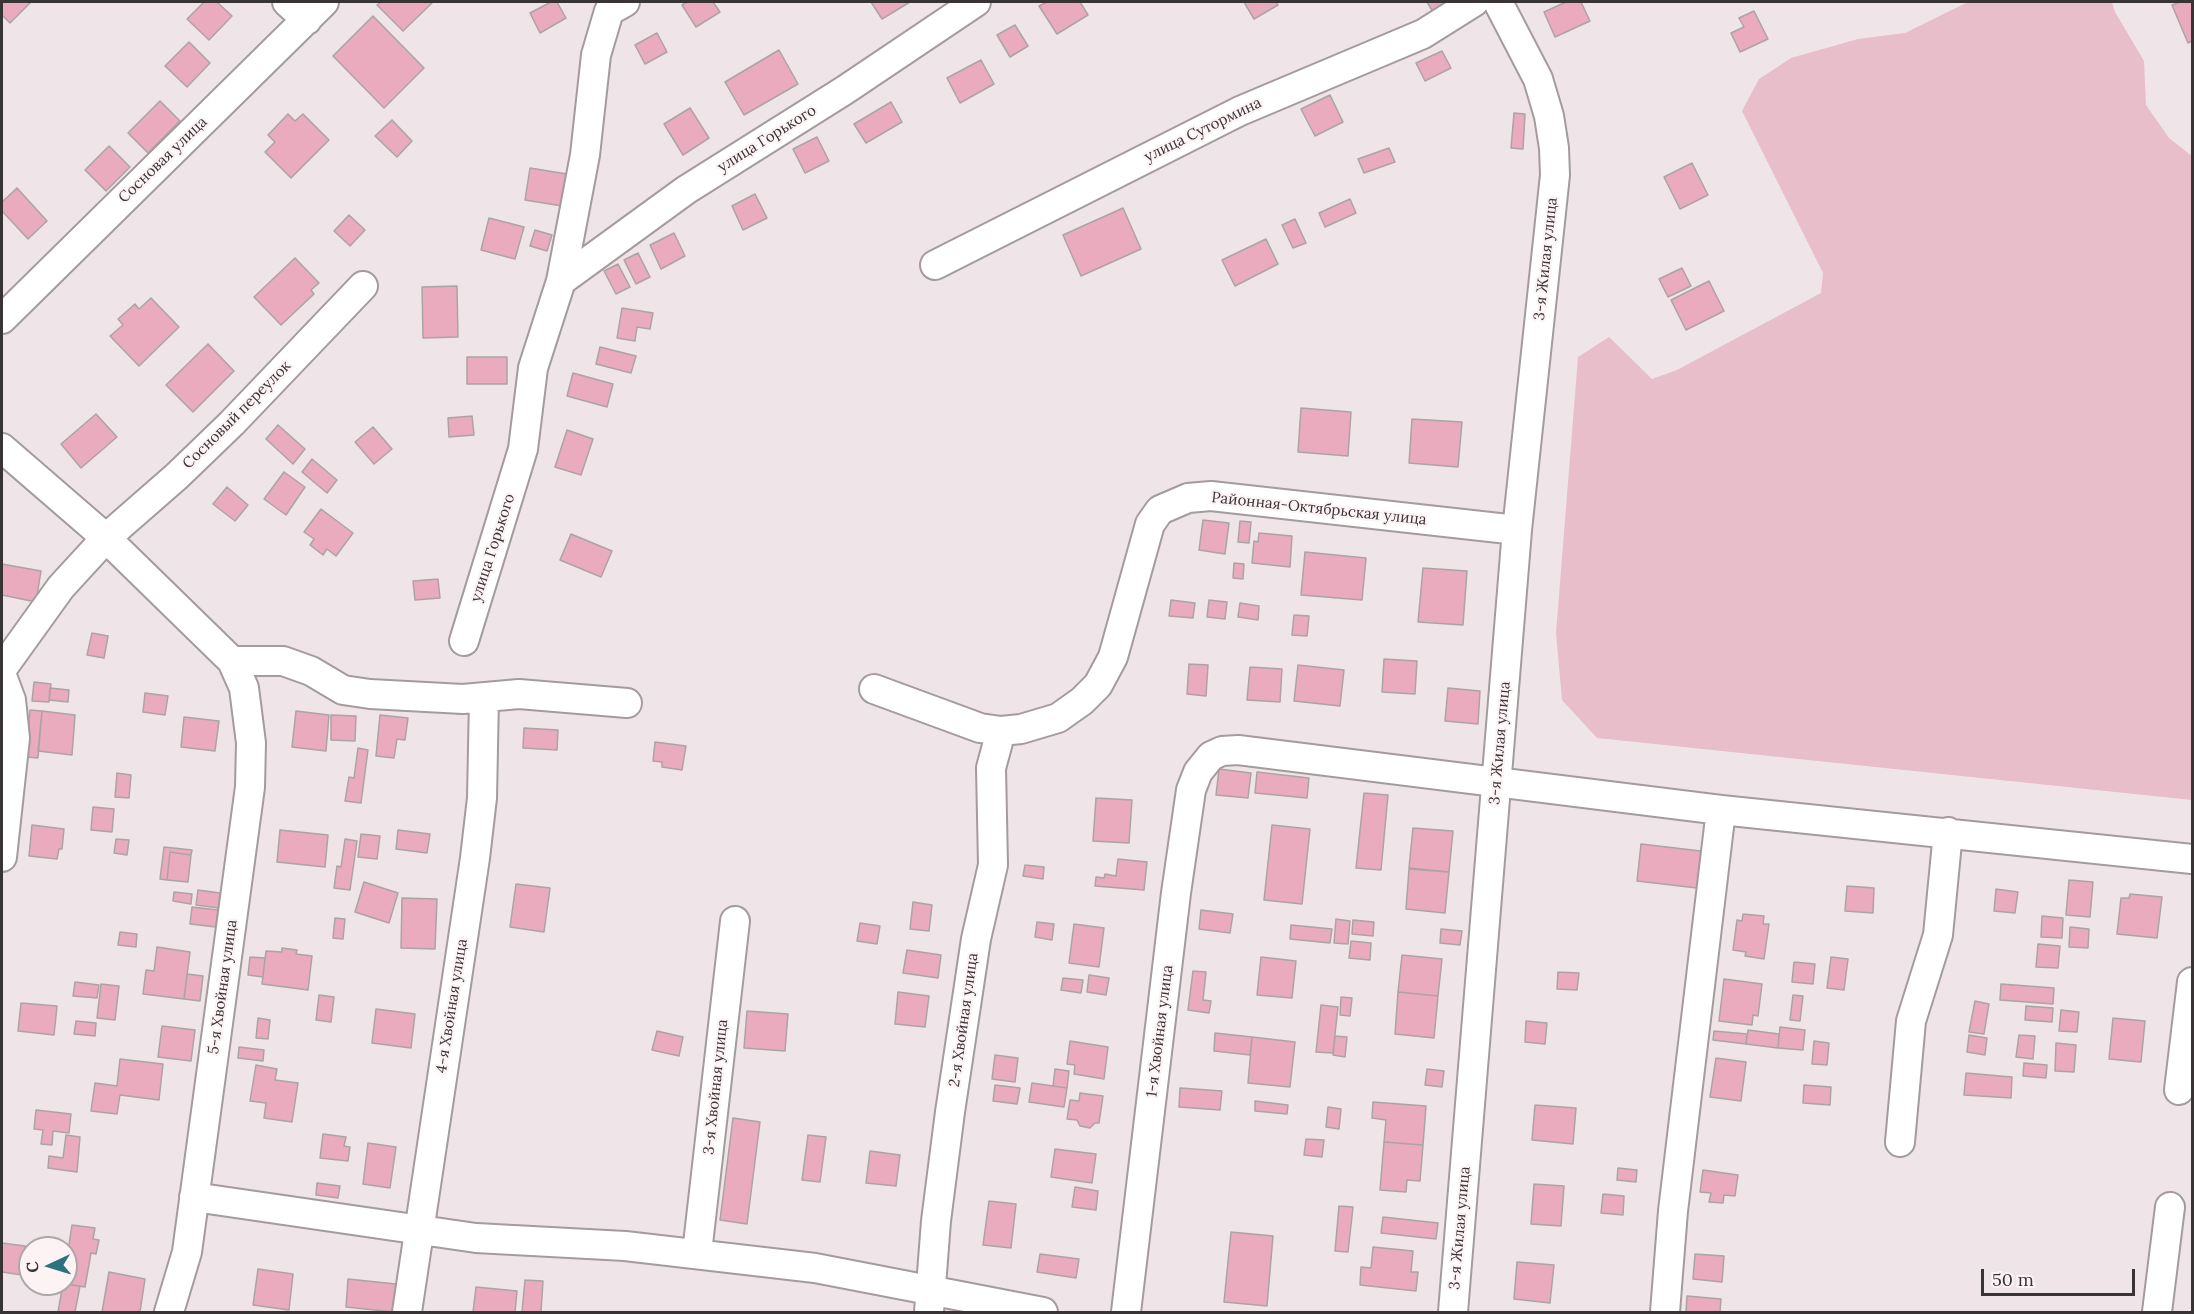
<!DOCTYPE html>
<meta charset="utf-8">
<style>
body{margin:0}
#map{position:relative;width:2194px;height:1314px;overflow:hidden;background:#efe5e8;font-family:Lora,serif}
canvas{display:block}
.frame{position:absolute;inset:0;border:3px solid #383435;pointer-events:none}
.north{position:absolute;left:18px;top:1236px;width:60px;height:60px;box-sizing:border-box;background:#fdf3f5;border:2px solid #aea7a8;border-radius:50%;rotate:266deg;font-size:16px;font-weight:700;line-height:24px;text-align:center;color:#383435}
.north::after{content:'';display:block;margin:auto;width:21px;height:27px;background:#2c737f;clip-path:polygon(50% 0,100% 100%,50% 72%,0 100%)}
.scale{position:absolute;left:1981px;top:1269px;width:154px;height:27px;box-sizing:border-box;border:3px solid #383435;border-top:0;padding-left:8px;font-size:18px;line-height:21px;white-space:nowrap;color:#383435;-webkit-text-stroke:4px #fdf3f5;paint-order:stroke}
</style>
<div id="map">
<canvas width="2194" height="1314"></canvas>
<div class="frame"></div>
<div class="north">С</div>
<div class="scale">50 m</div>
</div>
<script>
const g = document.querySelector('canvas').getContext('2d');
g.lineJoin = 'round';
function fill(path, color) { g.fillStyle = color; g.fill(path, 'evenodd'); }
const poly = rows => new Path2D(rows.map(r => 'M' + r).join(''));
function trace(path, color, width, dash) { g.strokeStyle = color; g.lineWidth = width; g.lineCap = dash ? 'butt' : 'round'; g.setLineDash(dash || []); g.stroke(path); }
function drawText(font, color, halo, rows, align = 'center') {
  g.font = font + ' Lora,serif'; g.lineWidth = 4.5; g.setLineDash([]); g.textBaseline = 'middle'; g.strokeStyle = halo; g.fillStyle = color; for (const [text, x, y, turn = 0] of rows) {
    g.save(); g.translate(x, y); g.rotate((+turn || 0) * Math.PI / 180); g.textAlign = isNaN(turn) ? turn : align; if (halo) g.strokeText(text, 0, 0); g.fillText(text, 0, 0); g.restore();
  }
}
const green = poly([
 [1968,2,2112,2,2115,12,2144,61,2146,105,2169,138,2192,156,2192,800,1597,738,1562,700,1556,633,1578,357,1609,337,1652,379,1677,370,1821,293,1823,273,1742,111,1759,79,1791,58,1858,39,1905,33]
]);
const building = poly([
 [2,2,31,2,10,23,2,15,2,2],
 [204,2,217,2,232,16,209,40,187,19,204,2],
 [381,2,430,2,432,3,403,31,377,5,381,2],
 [551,2,557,2,566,18,540,33,530,13,551,2],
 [687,2,713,2,720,12,696,27,682,5,687,2],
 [871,2,910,2,882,19,871,2],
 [1047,2,1080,2,1088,15,1057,34,1039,6,1047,2],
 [1244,2,1276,2,1278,5,1254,19,1244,2],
 [1427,2,1449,2,1433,12,1427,2],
 [1566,2,1581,2,1590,21,1555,37,1544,12,1566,2],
 [2180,2,2192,2,2192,41,2188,43,2172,5,2180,2],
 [1754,11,1768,39,1740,52,1731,33,1744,27,1739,18,1754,11],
 [373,16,424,68,384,108,333,56,373,16],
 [1015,25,1028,46,1010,57,997,35,1015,25],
 [657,33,667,52,645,64,635,45,657,33],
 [189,42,210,63,187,87,165,66,189,42],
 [779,50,798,84,744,115,725,82,779,50],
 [1442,51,1451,68,1425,81,1416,63,1442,51],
 [981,60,994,84,960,103,947,78,981,60],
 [1330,95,1343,122,1315,136,1301,109,1330,95],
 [160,101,180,121,148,153,128,133,160,101],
 [891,102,902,122,866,143,854,124,891,102],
 [690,108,709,138,683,155,664,124,690,108],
 [1514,113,1525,114,1523,149,1511,148,1514,113],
 [288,114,295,121,303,114,329,140,291,178,265,152,275,142,268,135,288,114],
 [392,120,412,141,397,157,375,136,392,120],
 [817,137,829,161,805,173,793,149,817,137],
 [109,146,130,167,106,191,85,170,109,146],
 [1389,148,1395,162,1364,173,1358,159,1389,148],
 [1692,163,1708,195,1680,209,1664,177,1692,163],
 [530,168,567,174,562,206,525,200,530,168],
 [17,188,47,221,28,239,2,211,2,202,17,188],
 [755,194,767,218,743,230,732,206,755,194],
 [1350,199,1356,213,1325,227,1319,213,1350,199],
 [1123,208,1141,249,1081,276,1063,235,1123,208],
 [349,215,365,230,350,246,334,231,349,215],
 [489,218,524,227,515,259,481,250,489,218],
 [1295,219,1306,243,1293,248,1282,225,1295,219],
 [535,230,552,235,547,251,530,246,535,230],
 [674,233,685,256,661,269,650,245,674,233],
 [1266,239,1278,264,1235,286,1222,260,1266,239],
 [638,253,650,277,636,284,624,260,638,253],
 [295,258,319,283,311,290,314,294,281,325,254,297,295,258],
 [618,264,630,287,616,294,604,271,618,264],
 [1682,268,1691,286,1668,297,1659,279,1682,268],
 [1709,281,1724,311,1686,330,1671,300,1709,281],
 [457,286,458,337,423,338,422,287,457,286],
 [151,298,179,327,139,366,110,336,123,325,118,319,135,304,139,309,151,298],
 [622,308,653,313,650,329,637,327,635,341,617,338,622,308],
 [208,344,234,371,193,412,166,385,208,344],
 [600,347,636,356,631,373,596,364,600,347],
 [467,357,507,357,507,384,467,384,467,357],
 [573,373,613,384,607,407,567,396,573,373],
 [1301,408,1351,412,1348,456,1298,452,1301,408],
 [96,414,117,437,81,468,61,444,96,414],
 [472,416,474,435,449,437,448,418,472,416],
 [1412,419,1462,422,1458,467,1409,463,1412,419],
 [278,425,305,449,293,464,266,439,278,425],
 [373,427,392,449,374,464,355,442,373,427],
 [567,430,593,439,581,475,555,467,567,430],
 [312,459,337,480,327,493,302,472,312,459],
 [284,472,305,487,286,515,264,499,284,472],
 [227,487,248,505,235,521,213,504,227,487],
 [321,509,353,533,336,556,327,549,323,555,310,545,314,539,304,532,321,509],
 [1203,520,1229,523,1225,554,1199,550,1203,520],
 [1240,521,1251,522,1249,543,1238,542,1240,521],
 [1259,533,1292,536,1290,567,1252,563,1254,541,1258,542,1259,533],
 [571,534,612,551,601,577,560,560,571,534],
 [1305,552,1366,558,1362,600,1301,595,1305,552],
 [1234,563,1244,564,1243,579,1233,578,1234,563],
 [2,564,41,571,36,602,2,595,2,564],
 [1423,568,1467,571,1463,625,1418,622,1423,568],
 [438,579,440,598,415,600,413,581,438,579],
 [1171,600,1195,603,1193,618,1169,616,1171,600],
 [1209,600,1227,602,1225,619,1207,617,1209,600],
 [1240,603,1259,606,1258,620,1238,617,1240,603],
 [1294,615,1309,616,1307,636,1292,635,1294,615],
 [92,633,108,636,104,658,87,655,92,633],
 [1384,659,1417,661,1415,694,1382,692,1384,659],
 [1189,664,1208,665,1206,696,1187,694,1189,664],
 [1298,665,1344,670,1340,706,1294,701,1298,665],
 [1250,667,1282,669,1280,702,1247,700,1250,667],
 [34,682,51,684,49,702,32,701,34,682],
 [50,688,69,690,68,702,49,700,50,688],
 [1448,688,1480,691,1478,724,1445,721,1448,688],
 [145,693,168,696,165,715,143,712,145,693],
 [30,710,42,711,38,758,26,757,30,710],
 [42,711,75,715,72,755,38,751,42,711],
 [296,711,329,715,326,751,292,747,296,711],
 [331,715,356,716,355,741,331,740,331,715],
 [380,715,408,718,405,740,397,739,394,758,376,756,380,715],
 [184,717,219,721,215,751,181,747,184,717],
 [524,728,558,730,557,750,523,748,524,728],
 [655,742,686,746,682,770,662,767,662,762,653,761,655,742],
 [358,748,368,750,361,803,345,801,349,777,354,778,358,748],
 [1219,769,1251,773,1248,798,1216,795,1219,769],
 [1257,772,1309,778,1307,798,1255,793,1257,772],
 [117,773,131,775,129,798,115,797,117,773],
 [1364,793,1388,795,1381,870,1356,868,1364,793],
 [1096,798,1132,800,1129,843,1093,841,1096,798],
 [93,807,114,809,112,832,91,830,93,807],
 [32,825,64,829,62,849,59,849,57,859,29,856,32,825],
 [1272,825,1310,829,1302,904,1264,900,1272,825],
 [1413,828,1453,831,1449,872,1409,868,1413,828],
 [280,830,328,835,325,867,277,862,280,830],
 [398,830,430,834,427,853,396,849,398,830],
 [361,834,380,836,377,859,358,857,361,834],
 [116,839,129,840,127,855,114,853,116,839],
 [345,839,357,841,350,890,334,888,337,866,341,867,345,839],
 [1641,844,1701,851,1697,888,1637,881,1641,844],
 [164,847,192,850,191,855,170,852,167,880,160,879,164,847],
 [170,852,191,855,188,882,167,880,170,852],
 [1118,859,1147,862,1144,890,1095,886,1096,877,1104,878,1105,874,1116,876,1118,859],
 [1025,865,1044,867,1043,879,1023,876,1025,865],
 [1409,869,1449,872,1445,913,1406,909,1409,869],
 [2069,880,2093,882,2090,917,2066,915,2069,880],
 [364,882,398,893,389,923,355,912,364,882],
 [516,884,550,888,544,932,510,927,516,884],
 [1847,886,1874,888,1873,913,1845,911,1847,886],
 [1996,889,2018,892,2015,913,1994,911,1996,889],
 [198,890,220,893,219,908,196,905,198,890],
 [174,892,192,894,191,904,173,901,174,892],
 [2130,894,2162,897,2157,938,2117,934,2121,898,2129,898,2130,894],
 [402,898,437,899,435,949,401,948,402,898],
 [913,902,932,905,929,931,910,929,913,902],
 [192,907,218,910,216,927,190,924,192,907],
 [1201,910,1233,914,1230,933,1199,929,1201,910],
 [1743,914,1764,916,1763,924,1769,924,1764,959,1745,956,1746,952,1733,950,1737,920,1742,921,1743,914],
 [2042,916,2063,918,2062,938,2041,937,2042,916],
 [335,918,345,919,343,939,333,938,335,918],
 [1336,919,1350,921,1348,944,1334,943,1336,919],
 [1353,920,1374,922,1373,936,1352,934,1353,920],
 [1037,922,1054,924,1052,940,1035,937,1037,922],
 [860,923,880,926,877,944,857,941,860,923],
 [1074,924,1104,928,1099,967,1069,963,1074,924],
 [1291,925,1332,929,1330,943,1290,939,1291,925],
 [2070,927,2089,929,2088,948,2069,947,2070,927],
 [1441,929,1462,931,1460,945,1440,943,1441,929],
 [120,932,137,934,136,947,118,945,120,932],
 [1351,941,1371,943,1370,960,1349,958,1351,941],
 [2038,944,2060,946,2058,968,2036,967,2038,944],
 [157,947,190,952,184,999,143,994,146,970,154,971,157,947],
 [282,948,297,950,296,954,312,956,308,990,262,984,266,951,282,952,282,948],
 [907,950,941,955,938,978,903,973,907,950],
 [1402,955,1442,959,1438,996,1398,992,1402,955],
 [250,957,265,958,263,977,248,975,250,957],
 [1261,957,1296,961,1292,998,1257,995,1261,957],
 [1831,957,1848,959,1844,990,1827,988,1831,957],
 [1794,962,1815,964,1813,984,1792,982,1794,962],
 [1193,971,1206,972,1203,1000,1211,1001,1209,1013,1188,1010,1193,971],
 [1558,972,1579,973,1577,990,1557,989,1558,972],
 [187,974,203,976,200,1001,184,999,187,974],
 [1089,975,1109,978,1106,995,1087,992,1089,975],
 [1063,978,1083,980,1081,993,1061,990,1063,978],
 [1724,979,1762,984,1758,1016,1753,1015,1752,1025,1719,1021,1724,979],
 [75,982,99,985,97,998,73,996,75,982],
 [101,984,119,986,115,1020,97,1018,101,984],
 [2001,984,2054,988,2053,1004,2000,1000,2001,984],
 [898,992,929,996,925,1027,895,1024,898,992],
 [1398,992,1438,996,1434,1038,1395,1034,1398,992],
 [319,995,334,997,331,1022,316,1020,319,995],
 [1793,995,1803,996,1800,1021,1790,1020,1793,995],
 [1341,997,1352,998,1350,1016,1340,1015,1341,997],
 [1975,1001,1989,1004,1984,1034,1969,1032,1975,1001],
 [21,1003,57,1006,54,1035,18,1031,21,1003],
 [1321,1005,1338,1007,1333,1053,1316,1052,1321,1005],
 [2026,1006,2053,1008,2052,1022,2025,1020,2026,1006],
 [376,1009,415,1014,411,1048,372,1043,376,1009],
 [2061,1010,2079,1012,2077,1032,2059,1031,2061,1010],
 [747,1011,788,1014,785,1051,744,1048,747,1011],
 [258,1018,270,1020,268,1039,256,1038,258,1018],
 [2113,1018,2145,1021,2141,1062,2109,1059,2113,1018],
 [76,1021,96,1023,95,1036,74,1034,76,1021],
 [1526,1021,1547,1023,1545,1044,1525,1042,1526,1021],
 [162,1026,195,1030,191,1061,158,1057,162,1026],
 [1780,1027,1805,1030,1803,1050,1778,1048,1780,1027],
 [1748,1030,1779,1034,1778,1048,1746,1044,1748,1030],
 [657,1031,683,1037,679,1056,652,1050,657,1031],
 [1714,1031,1747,1034,1746,1044,1713,1040,1714,1031],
 [1215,1033,1252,1037,1250,1055,1214,1051,1215,1033],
 [1969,1035,1987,1038,1985,1055,1967,1052,1969,1035],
 [2019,1035,2035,1036,2033,1059,2016,1057,2019,1035],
 [1335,1036,1347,1037,1345,1057,1333,1055,1335,1036],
 [1252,1037,1295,1042,1290,1087,1248,1083,1252,1037],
 [1070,1041,1108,1047,1104,1079,1074,1074,1075,1065,1067,1064,1070,1041],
 [1814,1041,1829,1043,1827,1065,1812,1064,1814,1041],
 [2056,1043,2076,1045,2074,1072,2055,1071,2056,1043],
 [239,1047,264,1050,263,1061,238,1058,239,1047],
 [995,1055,1018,1058,1015,1082,992,1079,995,1055],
 [1716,1058,1746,1062,1741,1101,1710,1097,1716,1058],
 [120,1059,163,1064,159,1100,120,1095,117,1114,91,1111,95,1083,117,1086,120,1059],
 [2024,1063,2047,1065,2046,1078,2023,1076,2024,1063],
 [256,1065,277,1069,275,1080,298,1083,292,1122,264,1118,266,1103,250,1101,256,1065],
 [1055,1069,1069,1071,1067,1088,1053,1086,1055,1069],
 [1427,1069,1444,1071,1442,1087,1425,1085,1427,1069],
 [1966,1073,2012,1077,2011,1098,1964,1095,1966,1073],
 [1032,1083,1067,1088,1064,1107,1029,1102,1032,1083],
 [995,1085,1020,1088,1017,1104,993,1101,995,1085],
 [1804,1085,1831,1087,1830,1105,1803,1103,1804,1085],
 [1180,1088,1222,1091,1220,1110,1179,1107,1180,1088],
 [1080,1093,1103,1096,1099,1123,1095,1123,1090,1128,1080,1126,1077,1120,1067,1119,1070,1100,1079,1101,1080,1093],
 [1255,1101,1288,1105,1287,1114,1255,1111,1255,1101],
 [1373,1102,1426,1106,1423,1145,1384,1142,1386,1120,1372,1118,1373,1102],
 [1535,1105,1576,1108,1573,1144,1532,1140,1535,1105],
 [1328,1107,1341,1109,1339,1129,1326,1127,1328,1107],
 [36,1110,71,1114,69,1133,53,1131,52,1145,41,1144,43,1130,34,1129,36,1110],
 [733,1118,760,1122,747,1224,720,1220,733,1118],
 [323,1134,346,1137,344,1146,350,1147,348,1161,320,1158,323,1134],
 [66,1135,80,1137,77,1172,48,1168,49,1156,63,1158,66,1135],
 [808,1135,826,1137,820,1182,802,1180,808,1135],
 [1306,1139,1324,1140,1322,1157,1304,1155,1306,1139],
 [1384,1142,1423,1145,1420,1181,1407,1180,1406,1192,1380,1190,1384,1142],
 [368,1143,396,1147,390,1188,363,1184,368,1143],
 [1055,1149,1096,1154,1092,1183,1051,1177,1055,1149],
 [870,1151,900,1155,896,1186,866,1183,870,1151],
 [1618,1168,1637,1170,1636,1182,1617,1180,1618,1168],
 [1703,1170,1738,1175,1735,1196,1724,1195,1723,1203,1709,1202,1711,1193,1700,1192,1703,1170],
 [317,1183,340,1186,338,1198,316,1195,317,1183],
 [1534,1184,1564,1186,1561,1226,1531,1224,1534,1184],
 [1075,1187,1098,1191,1096,1210,1072,1207,1075,1187],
 [1603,1194,1624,1196,1623,1215,1601,1213,1603,1194],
 [989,1201,1016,1204,1011,1248,983,1245,989,1201],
 [1339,1206,1353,1207,1348,1252,1335,1251,1339,1206],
 [1383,1217,1438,1223,1436,1239,1381,1233,1383,1217],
 [72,1225,95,1228,93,1239,99,1240,96,1254,91,1253,85,1287,66,1284,66,1264,72,1225],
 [1231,1232,1273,1236,1267,1306,1224,1302,1231,1232],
 [2,1243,25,1246,22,1275,2,1272,2,1243],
 [1373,1247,1413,1251,1411,1272,1418,1272,1416,1291,1360,1285,1361,1267,1371,1268,1373,1247],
 [1040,1254,1079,1259,1076,1278,1037,1272,1040,1254],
 [1695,1254,1724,1256,1722,1282,1693,1279,1695,1254],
 [1517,1262,1554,1265,1550,1303,1514,1299,1517,1262],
 [258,1269,293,1274,289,1310,253,1305,258,1269],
 [109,1272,145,1279,140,1312,102,1312,109,1272],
 [348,1279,396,1284,394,1312,346,1307,348,1279],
 [525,1280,543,1281,541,1312,522,1312,525,1280],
 [63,1284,80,1286,75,1312,58,1312,63,1284],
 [476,1287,517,1291,515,1312,473,1312,476,1287],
 [1687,1296,1721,1299,1720,1312,1686,1312,1687,1296]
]);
const minor = poly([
 [287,2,307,20],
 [935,265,1240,111,1423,34,1474,2],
 [561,281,686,190,845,90,976,2],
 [2,319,324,2],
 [2,448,106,538,232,661,244,688,251,743,250,787,187,1252,169,1312],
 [464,641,523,449,533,368,561,281,585,155,596,55,609,11,625,2],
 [232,661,283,661,311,671,343,690,370,694,463,699,519,694,627,703],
 [2,669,61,587,106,538,177,476,232,423,363,286],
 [2,676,11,700,15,738,2,857],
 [874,689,980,728,1001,731,1021,729,1058,718,1082,701,1098,685,1113,657,1150,524,1160,510,1188,498,1211,496,1517,530],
 [2179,1090,2192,982],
 [1900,1142,1911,1021,1938,935,1948,832],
 [194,1197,476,1238,625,1246,815,1268,1043,1312],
 [697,1253,735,921],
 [407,1312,475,858,482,798,484,698],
 [929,1312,936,1221,950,1112,976,939,993,865,991,768,1001,731],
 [1126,1312,1176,893,1191,790,1198,772,1211,756,1222,751,1238,750,1721,810,2192,859],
 [1453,1312,1517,530,1555,175,1554,148,1549,116,1538,79,1498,2],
 [1665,1312,1673,1211,1721,810],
 [2157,1312,2170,1207]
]);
const streetNames = [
 ["улица Сутормина",1203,130,-26],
 ["улица Горького",767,139,-32],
 ["Сосновая улица",163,160,-44],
 ["3-я Жилая улица",1546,259,-84],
 ["Сосновый переулок",237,415,-45],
 ["Районная-Октябрьская улица",1319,509,6],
 ["улица Горького",493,548,-72],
 ["3-я Жилая улица",1500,743,-85],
 ["5-я Хвойная улица",223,987,-82],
 ["4-я Хвойная улица",452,1006,-81],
 ["2-я Хвойная улица",964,1020,-82],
 ["1-я Хвойная улица",1160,1031,-83],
 ["3-я Хвойная улица",716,1087,-84],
 ["3-я Жилая улица",1460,1228,-85]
];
fill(green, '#e7bec9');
fill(building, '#e9abbd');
trace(building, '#aca3a5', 1.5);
trace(minor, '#a49b9d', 32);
trace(minor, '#fff', 28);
drawText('15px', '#383435', '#fdf3f5', streetNames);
</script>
